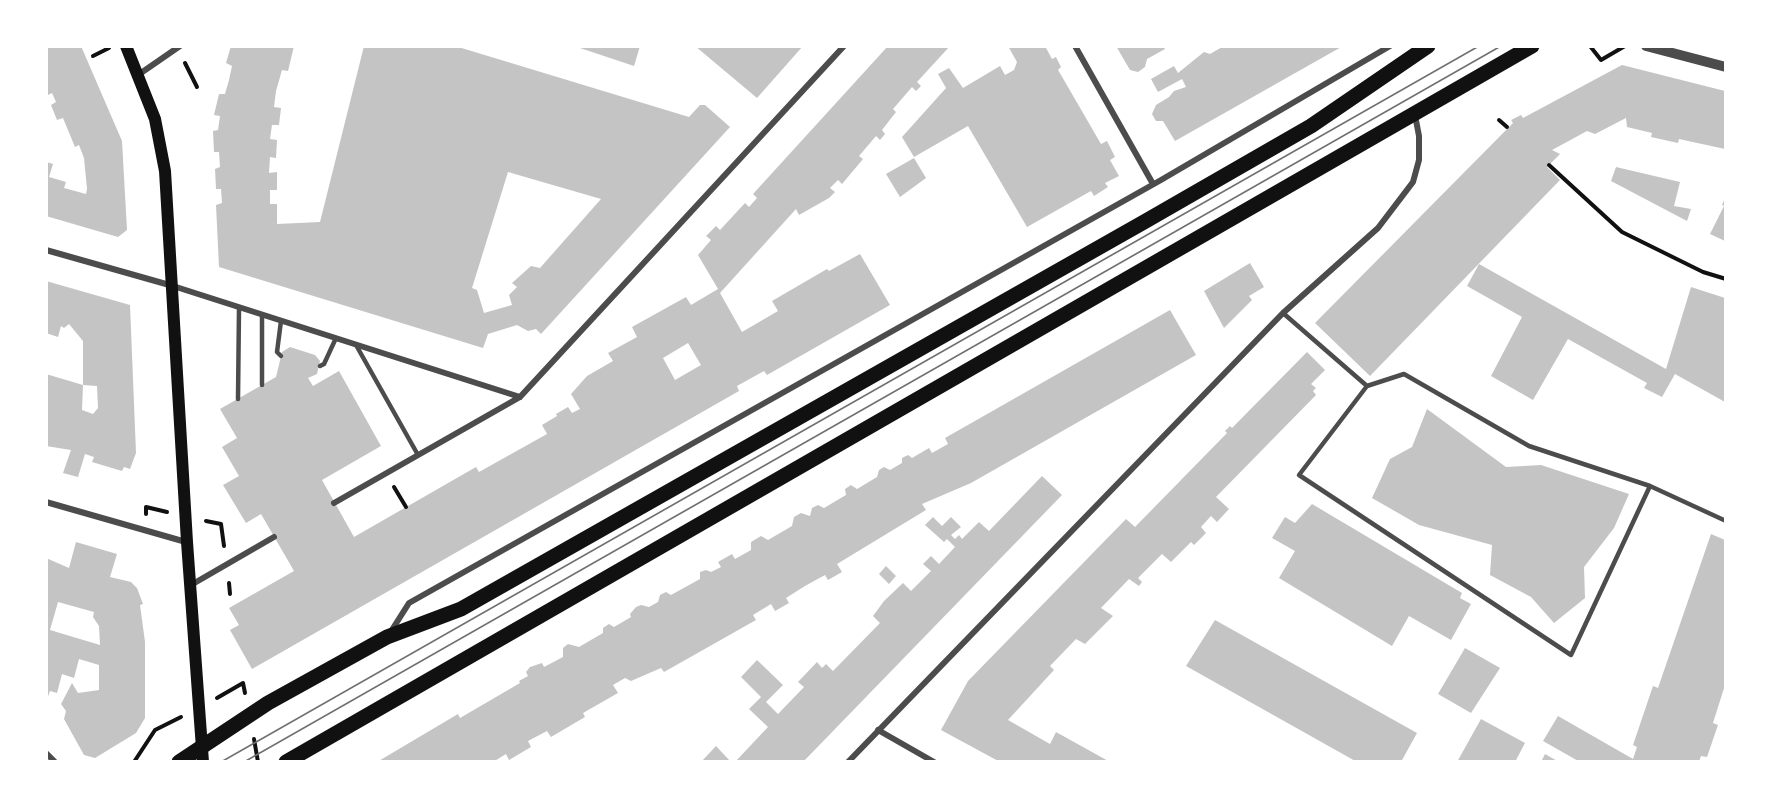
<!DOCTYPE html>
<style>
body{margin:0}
#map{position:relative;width:1772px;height:808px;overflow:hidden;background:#fff;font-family:"Roboto Condensed",sans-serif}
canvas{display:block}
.frame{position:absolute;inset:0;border:48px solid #fff;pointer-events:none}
</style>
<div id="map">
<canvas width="1772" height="808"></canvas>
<div class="frame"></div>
</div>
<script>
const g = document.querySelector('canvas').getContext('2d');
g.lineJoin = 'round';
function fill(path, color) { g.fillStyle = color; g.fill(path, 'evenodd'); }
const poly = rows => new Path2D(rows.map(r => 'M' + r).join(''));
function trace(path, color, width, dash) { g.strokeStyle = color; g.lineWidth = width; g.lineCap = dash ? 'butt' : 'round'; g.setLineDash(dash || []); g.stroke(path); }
const building = poly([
 [46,46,81,46,122,141,127,230,118,237,46,216,46,162,53,164,49,177,66,182,64,188,86,194,87,189,84,158,79,145,75,147,63,118,57,120,51,105,56,102,52,93,46,96],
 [231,46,294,46,288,71,282,70,276,91,274,107,281,108,279,125,272,125,270,139,277,140,276,158,270,157,269,173,277,172,277,190,270,190,270,204,277,204,277,224,320,222,364,46,455,46,689,117,700,105,705,105,730,127,541,334,536,329,528,331,517,325,488,334,483,348,219,267,216,205,222,203,221,189,216,189,215,169,220,167,219,152,214,152,213,131,218,130,220,116,214,115,219,94,225,94,229,80,232,66,226,63],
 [508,172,601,199,540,268,531,266,512,283,517,287,509,295,512,305,484,313,477,290,472,288],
 [574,46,640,46,634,66],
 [695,46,803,46,757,98],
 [888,46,950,46,917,82,921,86,916,91,912,87,893,109,896,112,882,130,885,134,880,140,876,136,859,156,863,159,858,165,842,184,838,180,830,188,835,192,829,198,799,215,796,209,720,293,742,332,778,311,772,301,827,269,829,271,860,254,890,305,767,375,764,371,737,386,739,391,252,669,230,630,239,625,229,608,294,571,261,514,246,523,223,485,239,476,222,447,237,438,220,409,276,377,282,352,290,347,315,355,320,361,317,374,308,378,313,386,339,371,381,446,322,480,354,537,476,467,479,472,547,434,542,425,557,416,556,414,568,407,572,413,580,409,571,394,587,376,613,361,608,353,637,337,632,327,686,297,691,305,718,289,698,255,711,240,706,236,716,226,720,230,745,203,749,207,757,198,753,194],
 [688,343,701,365,675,380,663,358],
 [1008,46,1045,46,1052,59,1056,57,1061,67,1058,70,1061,75,1101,144,1107,141,1115,157,1110,160,1119,176,1105,183,1108,187,1094,196,1091,191,1027,227,968,126,914,157,902,137,946,88,938,74,949,68,963,88,1000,66,1005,75,1014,70,1017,62],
 [1116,46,1163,46,1165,49,1147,59,1145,67,1138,72,1130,70],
 [1224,46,1343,46,1175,141,1163,121,1156,121,1152,114,1156,105,1169,97,1174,91,1186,87,1182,79,1158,92,1151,79,1174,66,1178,73,1204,52,1210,54],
 [1622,65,1725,91,1725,149,1679,139,1678,143,1651,137,1652,133,1627,127,1626,118,1595,134,1587,131,1552,150,1560,154,1547,167,1560,180,1370,376,1315,323,1513,123,1511,120,1521,115,1523,118],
 [914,158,926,178,900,197,886,174],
 [1616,167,1680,182,1674,206,1691,209,1687,221,1611,181],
 [1725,198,1725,241,1710,234,1724,206,1722,205],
 [1250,263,1264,287,1249,296,1252,300,1224,328,1204,291],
 [1479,264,1666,369,1691,287,1725,298,1725,402,1675,374,1662,397,1644,388,1647,383,1568,339,1533,400,1491,376,1522,317,1467,286],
 [46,281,130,305,136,453,130,469,124,467,122,471,92,462,94,457,85,454,78,477,63,473,71,450,46,446,46,374,83,385,82,410,93,414,98,408,97,386,83,385,83,341,69,324,64,328,61,326,58,337,46,333],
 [1170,310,1196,355,971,483,922,504,926,510,837,564,842,572,828,580,825,575,805,586,786,598,789,603,775,611,771,604,753,615,756,620,664,672,661,668,631,681,625,678,613,685,618,693,583,713,585,717,551,737,547,731,528,741,531,747,509,760,506,754,493,762,377,762,458,714,460,718,520,683,519,681,528,676,526,672,530,667,542,663,544,667,563,657,563,648,568,644,579,647,603,633,603,628,609,624,614,627,631,617,630,614,636,607,641,605,649,607,658,602,660,595,666,592,671,595,700,579,700,572,706,570,711,572,721,567,718,562,732,554,735,559,751,550,751,542,761,536,768,540,792,526,794,517,801,513,810,516,812,508,818,505,824,508,846,495,845,489,851,485,857,489,877,477,879,470,884,467,890,470,902,463,902,458,908,455,912,458,929,448,932,453,948,444,945,438],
 [1307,352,1325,370,1311,384,1316,388,1313,391,1316,395,1216,497,1229,509,1217,522,1211,516,1201,527,1206,533,1194,545,1191,542,1171,562,1162,554,1138,578,1142,582,1139,586,1129,579,1101,608,1113,616,1085,644,1076,639,1050,666,1054,670,1008,720,1050,744,1056,732,1110,762,1000,762,941,730,968,681,1126,519,1135,527,1227,433,1225,431,1230,426,1232,428],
 [1427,409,1506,467,1541,465,1629,494,1614,528,1584,567,1585,598,1554,623,1531,597,1490,575,1492,545,1419,525,1372,498,1390,459,1412,447],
 [1042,476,1062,495,803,762,735,762,768,727,749,709,761,697,741,677,757,660,783,685,766,702,778,714,804,687,798,682,817,662,822,668,826,664,833,671,880,623,873,616,884,601,903,583,911,591,931,571,923,564,931,556,939,564,955,547,947,539,944,542,925,525,933,517,942,526,951,517,961,527,951,535,955,539,959,535,962,539,979,522,989,531],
 [1312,504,1462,593,1460,598,1471,604,1451,640,1409,616,1392,646,1279,578,1295,551,1272,538,1285,517,1295,523],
 [1711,534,1725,540,1725,685,1713,723,1718,725,1707,757,1701,756,1699,762,1580,762,1543,741,1558,716,1633,759,1637,747,1633,745,1653,686,1658,688],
 [76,542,117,554,110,577,131,582,137,588,143,604,140,605,145,642,145,718,136,733,95,758,84,755,64,719,66,711,61,704,72,683,78,693,99,690,99,665,79,659,74,678,62,674,57,693,50,691,46,702,46,558,69,568],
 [58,602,94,612,93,617,99,626,100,645,50,630],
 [886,566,896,576,889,584,879,574],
 [1215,620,1417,733,1401,762,1357,762,1186,666],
 [1465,648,1500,668,1471,713,1438,694],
 [1481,719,1525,743,1515,762,1457,762],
 [716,746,731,762,701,762],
 [1545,754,1559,762,1541,762]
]);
const path = poly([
 [1590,46,1601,60,1625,46],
 [93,56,109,48],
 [185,63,197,87],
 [1499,120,1507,127],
 [1549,165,1622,232,1703,272,1726,279],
 [394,487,406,507],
 [146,514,146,507,167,512],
 [206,521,221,524,224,546],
 [229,583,230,594],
 [217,698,243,683,245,693],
 [254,739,258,762],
 [134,762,155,730,181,717]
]);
const service = poly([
 [1283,313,1367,386,1404,374,1529,446,1650,486],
 [262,315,262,385],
 [281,321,277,352,281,356],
 [356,345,418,455],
 [320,366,324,364,336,338],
 [1367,386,1299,475,1571,655,1650,486,1726,521],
 [238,399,239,308]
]);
const minor = poly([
 [1075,46,1153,184],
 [138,75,180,46],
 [46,250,173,286,520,397],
 [46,502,186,542],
 [334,503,520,397,844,46],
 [191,585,274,537],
 [390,633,409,603,1161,180,1390,46],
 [878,730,934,762],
 [46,753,55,762],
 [848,762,1283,313,1378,228,1413,182,1419,160,1419,136,1415,115]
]);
const tertiary = poly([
 [1646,46,1726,67]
]);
const secondary = poly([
 [126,46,155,119,165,171,187,542,203,762]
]);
const primary = poly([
 [179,762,268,703,387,637,461,609,1144,222,1311,126,1428,46],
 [286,762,1532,46]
]);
const tram = poly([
 [221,762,1479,46],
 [244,762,1501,46]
]);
fill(building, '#c4c4c4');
trace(path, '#111', 4);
trace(service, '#4c4c4c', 4.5);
trace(minor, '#4c4c4c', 6);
trace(tertiary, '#4c4c4c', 10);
trace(secondary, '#111', 12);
trace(primary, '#111', 15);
trace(tram, '#707070', 1.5);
</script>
